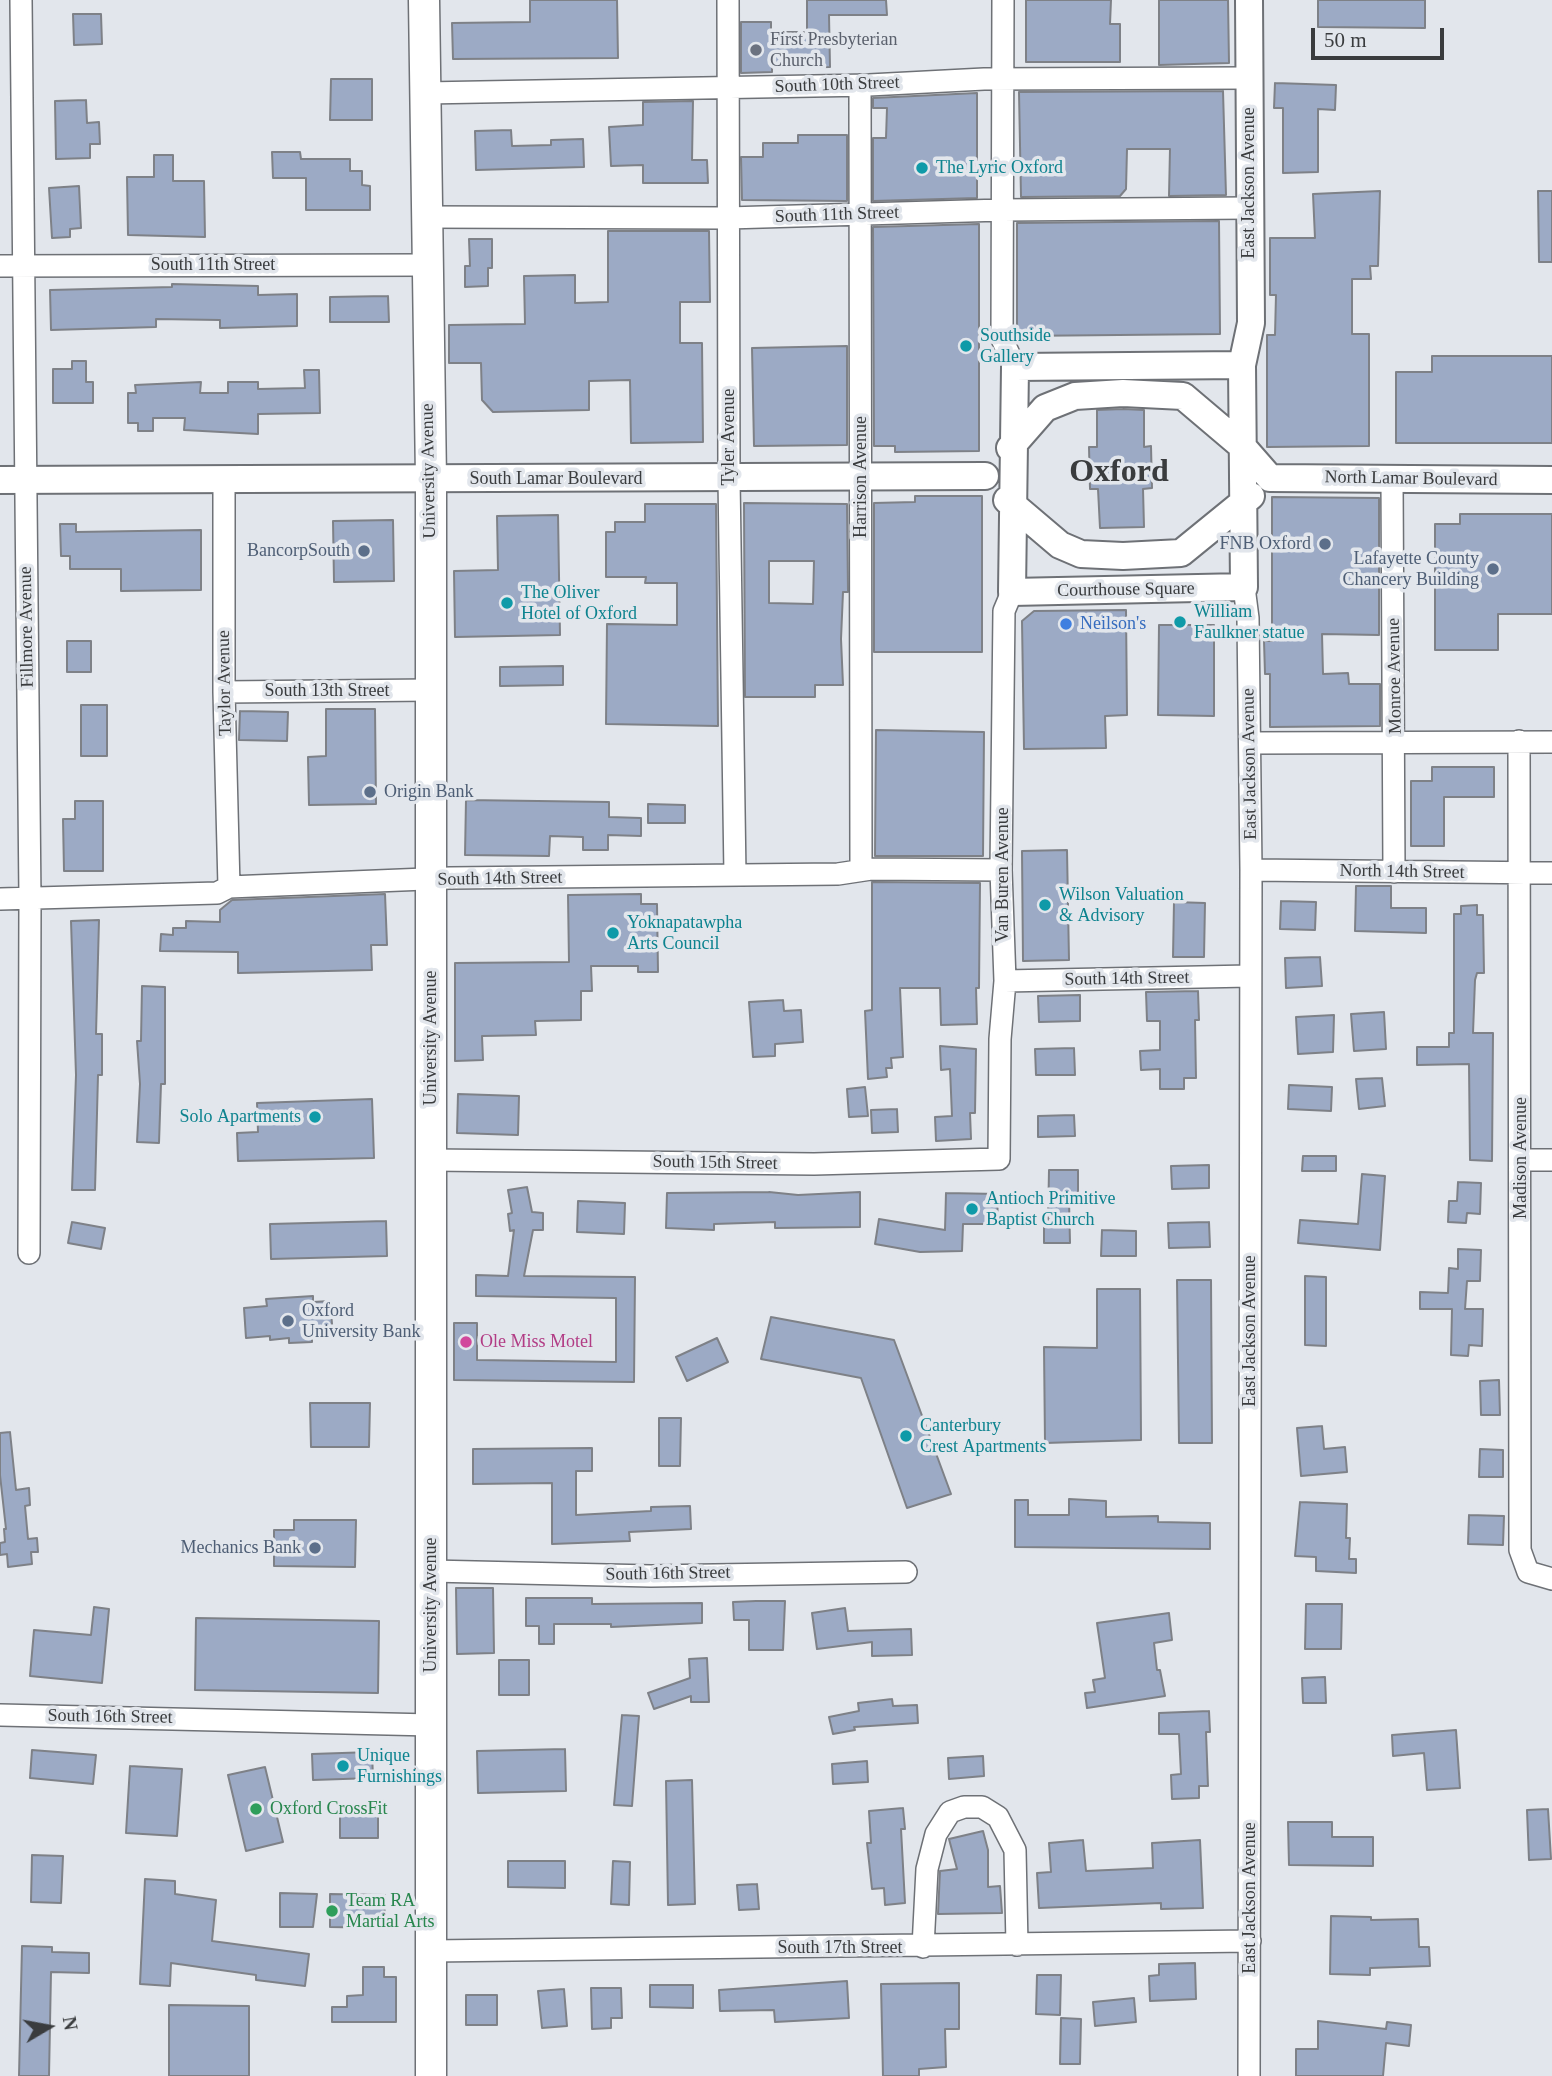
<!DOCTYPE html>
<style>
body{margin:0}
#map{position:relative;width:1552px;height:2076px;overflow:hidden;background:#e2e6ec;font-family:Georgia,serif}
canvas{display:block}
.north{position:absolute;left:14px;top:1992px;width:70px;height:70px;-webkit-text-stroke:5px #e2e6ec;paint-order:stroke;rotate:80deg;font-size:19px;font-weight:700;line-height:28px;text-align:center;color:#3a3c3e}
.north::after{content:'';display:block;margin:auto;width:24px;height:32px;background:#3a3c3e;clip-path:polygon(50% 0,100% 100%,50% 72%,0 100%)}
.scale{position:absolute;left:1311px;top:28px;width:133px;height:32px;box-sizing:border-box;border:4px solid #3a3c3e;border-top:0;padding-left:9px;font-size:21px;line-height:24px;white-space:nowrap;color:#3a3c3e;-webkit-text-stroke:5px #e2e6ec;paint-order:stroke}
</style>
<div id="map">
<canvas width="1552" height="2076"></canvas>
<div class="north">N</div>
<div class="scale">50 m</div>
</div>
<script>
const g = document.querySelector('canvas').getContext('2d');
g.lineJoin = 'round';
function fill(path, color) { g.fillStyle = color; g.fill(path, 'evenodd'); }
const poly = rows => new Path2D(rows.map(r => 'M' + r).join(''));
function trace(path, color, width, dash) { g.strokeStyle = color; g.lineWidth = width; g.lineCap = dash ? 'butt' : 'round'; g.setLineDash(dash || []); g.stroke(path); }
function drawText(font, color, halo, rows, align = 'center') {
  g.font = font + ' Georgia,serif'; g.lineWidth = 7; g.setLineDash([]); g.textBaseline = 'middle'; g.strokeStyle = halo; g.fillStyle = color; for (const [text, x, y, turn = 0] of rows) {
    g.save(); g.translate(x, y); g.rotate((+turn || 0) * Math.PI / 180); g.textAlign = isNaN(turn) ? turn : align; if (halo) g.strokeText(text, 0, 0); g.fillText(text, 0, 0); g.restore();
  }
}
const building = poly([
 [530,0,617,0,618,58,453,59,452,23,530,22,530,0],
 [807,0,886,0,887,15,829,15,830,67,772,68,772,72,741,73,741,22,771,22,771,32,807,32,807,0],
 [1026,0,1111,0,1110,24,1120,24,1120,62,1026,62,1026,0],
 [1159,0,1228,0,1229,63,1159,65,1159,0],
 [1318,0,1425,0,1425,28,1318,27,1318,0],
 [73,14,101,14,102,44,74,45,73,14],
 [331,79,372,79,372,120,330,120,331,79],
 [1275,83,1336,85,1335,110,1318,109,1318,172,1283,173,1283,108,1274,108,1275,83],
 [1223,91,1226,195,1169,196,1170,149,1127,149,1126,189,1120,196,1021,197,1019,92,1223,91],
 [977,93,977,198,873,201,873,138,886,138,887,108,873,108,873,98,977,93],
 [86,100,87,123,99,122,100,144,90,144,90,158,56,159,55,101,86,100],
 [693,101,692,160,707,160,708,183,643,183,643,165,611,166,609,127,643,125,643,102,693,101],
 [511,130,512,146,551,145,551,140,583,139,584,167,476,170,475,131,511,130],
 [798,135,847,135,847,201,742,200,741,157,763,157,763,143,798,143,798,135],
 [272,152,300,152,301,159,350,159,350,171,362,171,362,185,370,186,370,210,306,210,306,178,273,178,272,152],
 [154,155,173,155,173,181,204,181,205,237,128,235,127,177,154,177,154,155],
 [79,186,81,228,70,229,70,237,52,238,49,188,79,186],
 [1380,191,1378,266,1370,266,1371,279,1352,279,1352,334,1369,334,1369,446,1267,447,1267,335,1275,335,1276,295,1270,295,1270,238,1315,238,1313,194,1380,191],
 [1538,191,1552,191,1552,262,1539,262,1538,191],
 [1219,221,1220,334,1017,336,1017,223,1219,221],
 [979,224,979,451,895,452,895,446,874,446,873,227,979,224],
 [608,231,709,231,710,302,680,302,680,343,702,343,703,442,631,443,630,380,589,381,589,410,493,412,482,400,481,363,449,363,449,325,525,324,524,276,575,275,575,303,608,302,608,231],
 [469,239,492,239,492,268,488,268,488,286,465,287,465,266,470,266,469,239],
 [172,284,258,286,258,295,297,294,297,326,220,328,220,320,156,319,156,327,51,330,50,290,172,287,172,284],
 [388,296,389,322,330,322,330,297,388,296],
 [847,346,847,445,754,446,752,348,847,346],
 [1432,356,1552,356,1552,443,1396,443,1396,372,1432,372,1432,356],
 [72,361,86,361,86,382,93,382,93,403,53,403,53,369,72,369,72,361],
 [304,370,319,370,320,413,258,414,258,434,184,430,185,418,153,418,153,431,138,431,138,423,128,423,128,393,136,393,135,385,201,382,200,393,228,393,228,382,258,382,258,389,305,388,304,370],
 [1123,409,1144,410,1144,447,1151,446,1152,488,1143,489,1144,527,1100,528,1098,489,1090,489,1089,447,1097,447,1097,410,1123,409],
 [915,496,982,496,982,652,874,652,874,503,915,502,915,496],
 [1272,497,1379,498,1379,635,1322,634,1323,674,1348,673,1349,684,1380,684,1380,726,1270,727,1270,674,1265,674,1264,641,1272,641,1272,497],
 [744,503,847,504,848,592,843,592,841,639,843,685,815,685,815,697,745,697,744,503],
 [769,561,814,561,813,604,769,603,769,561],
 [645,504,716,504,718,726,606,724,607,624,677,625,677,583,645,583,646,577,606,577,606,532,615,532,615,522,645,522,645,504],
 [1460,514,1552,514,1552,614,1498,614,1498,650,1435,650,1435,524,1460,524,1460,514],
 [558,515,560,635,455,637,454,571,498,570,497,516,558,515],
 [393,520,394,581,334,582,333,521,393,520],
 [60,524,76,524,76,532,201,530,201,590,121,591,121,569,70,569,70,556,61,556,60,524],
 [1126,610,1127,715,1105,716,1106,748,1024,749,1022,621,1034,611,1126,610],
 [1159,625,1214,625,1214,716,1158,715,1159,625],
 [67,641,91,641,91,672,67,672,67,641],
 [563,666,563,685,500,686,500,667,563,666],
 [81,705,107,705,107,756,81,756,81,705],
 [326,709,375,709,376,804,309,805,308,757,326,756,326,709],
 [240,711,288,712,287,741,239,740,240,711],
 [876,730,984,732,983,856,875,856,876,730],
 [1432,767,1494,767,1494,797,1444,797,1444,846,1411,846,1411,781,1432,781,1432,767],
 [466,800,609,802,609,817,641,818,641,836,608,835,608,850,583,850,583,837,550,836,549,856,465,855,466,800],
 [75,801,103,801,103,871,64,871,63,819,75,819,75,801],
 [648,804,685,805,685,823,648,823,648,804],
 [1067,850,1069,960,1023,961,1022,851,1067,850],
 [872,882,980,883,979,988,976,988,977,1024,941,1025,940,988,900,988,903,1057,891,1058,892,1068,886,1068,887,1077,868,1079,865,1011,872,1010,872,882],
 [1356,886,1391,886,1391,908,1426,908,1426,933,1355,931,1356,886],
 [385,894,387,945,371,945,372,970,238,973,238,952,160,951,161,934,173,935,173,928,186,928,186,921,220,922,220,910,232,900,385,894],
 [641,894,641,904,657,904,658,972,638,972,638,966,591,966,592,991,581,991,581,1020,535,1021,536,1035,482,1036,483,1060,455,1061,455,963,569,962,568,895,641,894],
 [1281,901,1316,902,1315,930,1280,929,1281,901],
 [1174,902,1205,903,1204,957,1173,957,1174,902],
 [1477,905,1477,915,1483,915,1484,973,1477,973,1475,980,1473,1033,1493,1033,1492,1161,1470,1160,1469,1064,1417,1065,1417,1047,1449,1047,1449,1033,1454,1033,1454,914,1461,914,1461,906,1477,905],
 [99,920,96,1034,102,1034,102,1075,98,1075,95,1190,72,1190,76,1075,71,921,99,920],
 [1320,957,1322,986,1286,988,1285,958,1320,957],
 [142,986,165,987,165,1084,161,1084,159,1143,137,1142,140,1084,137,1041,141,1041,142,986],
 [1198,991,1199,1020,1195,1020,1196,1078,1184,1078,1184,1089,1160,1089,1160,1069,1141,1070,1140,1051,1160,1050,1160,1021,1147,1021,1146,992,1198,991],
 [1080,995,1080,1021,1039,1022,1038,996,1080,995],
 [783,1000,784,1011,801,1010,803,1042,775,1044,775,1056,753,1057,749,1002,783,1000],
 [1384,1012,1386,1049,1354,1051,1351,1014,1384,1012],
 [1334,1015,1333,1052,1298,1054,1296,1017,1334,1015],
 [940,1046,976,1049,975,1113,970,1113,971,1139,936,1141,935,1117,952,1116,950,1069,941,1070,940,1046],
 [1074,1048,1075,1075,1036,1075,1035,1049,1074,1048],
 [1382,1078,1385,1106,1359,1109,1356,1079,1382,1078],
 [1289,1085,1332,1087,1331,1111,1288,1109,1289,1085],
 [865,1087,868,1116,849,1117,847,1089,865,1087],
 [458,1094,519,1096,518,1135,457,1133,458,1094],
 [372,1099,374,1158,238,1161,237,1133,258,1132,257,1103,372,1099],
 [897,1109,898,1132,872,1133,871,1110,897,1109],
 [1074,1115,1075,1136,1038,1137,1038,1116,1074,1115],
 [1303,1156,1336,1156,1336,1171,1302,1171,1303,1156],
 [1209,1165,1209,1188,1172,1189,1171,1166,1209,1165],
 [1049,1170,1078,1170,1078,1200,1069,1200,1070,1243,1044,1243,1044,1224,1048,1224,1049,1170],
 [1362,1174,1385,1176,1380,1250,1298,1243,1300,1220,1358,1224,1362,1174],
 [1458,1182,1481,1183,1480,1214,1467,1213,1466,1223,1448,1222,1449,1201,1457,1201,1458,1182],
 [527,1187,532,1212,543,1213,543,1230,533,1230,524,1276,635,1277,634,1382,454,1380,454,1323,477,1323,477,1360,616,1362,616,1298,476,1296,476,1275,508,1276,514,1230,510,1231,508,1214,512,1213,508,1190,527,1187],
 [769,1192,798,1195,860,1192,860,1227,775,1228,775,1222,714,1224,714,1230,666,1228,667,1193,769,1192],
 [946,1193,998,1194,997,1224,963,1224,962,1251,920,1252,875,1244,879,1219,945,1230,946,1193],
 [578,1201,625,1203,624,1234,577,1232,578,1201],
 [386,1221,387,1256,271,1259,270,1224,386,1221],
 [72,1222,105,1228,101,1249,68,1243,72,1222],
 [1209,1222,1210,1247,1169,1248,1168,1223,1209,1222],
 [1102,1230,1136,1231,1136,1256,1101,1256,1102,1230],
 [1458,1249,1481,1250,1480,1281,1467,1281,1465,1309,1483,1309,1482,1346,1469,1345,1468,1356,1451,1355,1452,1309,1420,1309,1420,1292,1448,1293,1449,1268,1458,1269,1458,1249],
 [1305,1276,1326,1277,1326,1346,1305,1345,1305,1276],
 [1177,1280,1211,1280,1212,1443,1179,1443,1177,1280],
 [1097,1289,1140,1289,1141,1440,1045,1443,1044,1347,1097,1348,1097,1289],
 [313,1296,313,1302,330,1301,333,1335,312,1337,312,1342,289,1343,289,1338,270,1340,270,1336,246,1338,244,1308,267,1306,266,1299,313,1296],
 [771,1317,894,1340,951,1494,907,1508,861,1378,761,1359,771,1317],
 [717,1338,728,1362,687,1381,676,1357,717,1338],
 [1499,1380,1500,1415,1481,1415,1480,1381,1499,1380],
 [310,1403,370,1403,369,1447,311,1447,310,1403],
 [659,1418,681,1418,680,1466,659,1466,659,1418],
 [1322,1426,1324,1449,1345,1447,1347,1472,1301,1476,1297,1428,1322,1426],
 [10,1432,16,1490,29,1488,30,1505,25,1506,28,1539,37,1538,38,1552,31,1552,32,1564,8,1567,7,1554,0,1555,0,1543,5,1542,4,1529,6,1529,0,1475,0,1433,10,1432],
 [592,1448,592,1471,576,1471,576,1515,651,1511,651,1507,690,1506,691,1529,629,1532,630,1541,552,1544,552,1483,473,1484,473,1449,592,1448],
 [1480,1449,1503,1450,1503,1477,1479,1477,1480,1449],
 [1069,1499,1106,1501,1106,1517,1158,1516,1158,1522,1210,1523,1210,1549,1015,1547,1015,1500,1028,1500,1028,1515,1069,1515,1069,1499],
 [1300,1502,1347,1504,1346,1538,1350,1538,1349,1559,1356,1559,1356,1573,1316,1571,1316,1557,1295,1556,1300,1502],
 [1469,1515,1504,1516,1503,1545,1468,1544,1469,1515],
 [294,1520,356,1520,355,1567,274,1566,274,1530,294,1530,294,1520],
 [456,1588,493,1588,494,1653,457,1654,456,1588],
 [526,1598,592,1598,592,1604,702,1603,702,1623,611,1627,611,1624,554,1624,554,1644,539,1644,539,1626,526,1626,526,1598],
 [756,1601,785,1601,783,1650,749,1650,749,1620,734,1620,733,1602,756,1601],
 [1306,1604,1342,1604,1341,1649,1305,1649,1306,1604],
 [94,1607,109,1609,102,1683,30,1676,34,1630,91,1635,94,1607],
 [845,1608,848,1631,911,1629,912,1655,872,1656,872,1642,817,1649,812,1613,845,1608],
 [1169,1613,1172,1640,1154,1643,1157,1670,1160,1670,1165,1696,1087,1708,1085,1693,1095,1692,1093,1680,1105,1678,1097,1623,1169,1613],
 [196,1618,379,1621,378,1693,195,1690,196,1618],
 [707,1658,709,1702,691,1702,691,1696,654,1709,648,1693,690,1678,689,1659,707,1658],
 [499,1660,529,1660,529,1695,499,1695,499,1660],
 [1325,1677,1326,1703,1303,1703,1302,1678,1325,1677],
 [892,1699,893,1706,917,1705,918,1723,854,1727,855,1730,833,1734,829,1717,859,1711,858,1703,892,1699],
 [1209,1711,1210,1732,1206,1732,1208,1786,1199,1786,1199,1798,1172,1799,1171,1775,1181,1774,1179,1734,1159,1734,1159,1713,1209,1711],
 [622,1715,639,1716,632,1806,614,1805,622,1715],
 [1456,1730,1460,1788,1427,1790,1424,1753,1393,1756,1392,1735,1456,1730],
 [565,1749,566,1791,478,1793,477,1751,565,1749],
 [32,1750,96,1755,93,1784,30,1778,32,1750],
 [372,1752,373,1778,313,1780,312,1754,372,1752],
 [983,1756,984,1776,949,1779,948,1758,983,1756],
 [867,1761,868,1782,833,1784,832,1764,867,1761],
 [130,1766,182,1769,177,1836,126,1833,130,1766],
 [265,1767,283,1842,246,1851,228,1775,265,1767],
 [692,1780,695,1904,668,1905,666,1781,692,1780],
 [340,1808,378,1808,378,1838,340,1838,340,1808],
 [903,1808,905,1829,901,1829,905,1903,885,1905,884,1888,872,1889,867,1843,871,1843,869,1811,903,1808],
 [1548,1809,1551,1859,1529,1860,1527,1810,1548,1809],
 [1288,1822,1332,1822,1332,1837,1373,1837,1373,1866,1289,1865,1288,1822],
 [983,1831,988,1850,988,1887,1000,1886,1002,1913,938,1914,940,1871,957,1869,949,1839,983,1831],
 [1083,1840,1086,1871,1153,1868,1152,1843,1200,1840,1203,1908,1161,1909,1161,1903,1039,1908,1037,1873,1051,1872,1049,1843,1083,1840],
 [32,1855,63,1856,61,1903,31,1902,32,1855],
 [508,1861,565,1861,565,1888,508,1887,508,1861],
 [613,1861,630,1862,629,1905,611,1904,613,1861],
 [145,1879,175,1881,175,1894,216,1900,212,1941,309,1954,305,1986,256,1980,256,1975,171,1963,170,1986,140,1984,145,1879],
 [757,1884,759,1909,739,1910,737,1885,757,1884],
 [280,1893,317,1894,313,1927,280,1927,280,1893],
 [330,1894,385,1895,384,1928,330,1927,330,1894],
 [1331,1916,1371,1917,1371,1920,1418,1919,1419,1947,1429,1947,1430,1966,1370,1968,1370,1975,1330,1974,1331,1916],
 [22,1946,52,1947,52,1952,89,1953,89,1973,51,1972,49,2076,19,2076,22,1946],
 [1195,1963,1196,1999,1150,2001,1149,1976,1159,1975,1159,1964,1195,1963],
 [363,1967,384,1967,384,1977,396,1977,396,2022,332,2022,332,2007,347,2007,347,1996,363,1995,363,1967],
 [1037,1975,1061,1975,1060,2015,1036,2014,1037,1975],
 [847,1981,849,2018,775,2022,774,2010,720,2011,719,1990,847,1981],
 [959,1983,959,2029,945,2029,946,2067,919,2069,919,2076,883,2076,881,1984,959,1983],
 [650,1985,693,1985,693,2008,650,2007,650,1985],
 [591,1988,621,1988,622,2018,611,2018,611,2028,592,2029,591,1988],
 [564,1989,567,2026,542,2028,538,1991,564,1989],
 [466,1995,497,1995,497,2025,466,2025,466,1995],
 [1134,1998,1136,2022,1095,2026,1093,2002,1134,1998],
 [169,2005,249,2006,249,2076,169,2076,169,2005],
 [1061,2018,1081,2019,1080,2064,1060,2064,1061,2018],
 [1318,2021,1386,2029,1387,2022,1411,2025,1409,2046,1386,2043,1383,2076,1296,2076,1296,2049,1318,2049,1318,2021]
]);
const minor = poly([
 [21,0,30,899,29,1253],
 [728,0,729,479,735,875],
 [1003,0,1002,339,1015,367],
 [860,85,861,870],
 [425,93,869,85,984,79,1248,78],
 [426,217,728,218,1002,210,1248,208],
 [0,266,426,265],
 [224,480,224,692,229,887],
 [1392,480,1394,872],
 [1244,587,1248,618,1251,870,1249,2076],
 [224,692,431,690],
 [1519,741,1520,1550,1528,1572,1552,1579],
 [1250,743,1552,742],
 [1251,870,1552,873],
 [0,899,217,893,229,887,450,878,838,874,871,869,1001,870],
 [1005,981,1249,976],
 [431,1160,814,1164,999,1159,1000,1039,1005,981,1001,870,1004,611,1012,592],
 [1521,1160,1552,1160],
 [431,1571,651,1576,906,1572],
 [0,1715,431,1725],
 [923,1947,927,1869,936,1834,950,1812,964,1807,982,1807,998,1817,1015,1850,1017,1945],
 [431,1951,1250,1941]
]);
const tertiary = poly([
 [1242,365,1015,367,1012,592,1244,587,1242,365,1251,323,1249,0],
 [1010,448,1045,408,1075,396,1123,393,1183,396,1242,446,1270,478],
 [1270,478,1552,480],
 [0,480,985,476],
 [1007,500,1060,545,1081,554,1123,556,1181,553,1251,496]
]);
const secondary = poly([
 [424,0,431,479,431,2076]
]);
const markers = [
 [756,50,7,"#6b7280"],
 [922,168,7,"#0f9aa8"],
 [966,346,7,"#0f9aa8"],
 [1325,544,7,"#5c6f8a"],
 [364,551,7,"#5c6f8a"],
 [1493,569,7,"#5c6f8a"],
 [507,603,7,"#0f9aa8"],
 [1180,622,7,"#0f9aa8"],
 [1066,624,7,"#3f7fe0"],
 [370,792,7,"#5c6f8a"],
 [1045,905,7,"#0f9aa8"],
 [613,933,7,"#0f9aa8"],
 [315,1117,7,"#0f9aa8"],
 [972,1209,7,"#0f9aa8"],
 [288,1321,7,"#5c6f8a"],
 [466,1342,7,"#d1479c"],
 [906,1436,7,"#0f9aa8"],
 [315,1548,7,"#5c6f8a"],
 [343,1766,7,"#0f9aa8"],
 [256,1809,7,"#2e9e5b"],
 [332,1911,7,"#2e9e5b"]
];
const worshipNames = [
 ["First Presbyterian",770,40],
 ["Church",770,61]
];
const streetNames = [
 ["South 10th Street",837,85,-2],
 ["East Jackson Avenue",1249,183,-90],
 ["South 11th Street",837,215,-2],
 ["South 11th Street",213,265],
 ["Tyler Avenue",729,437,-90],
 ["University Avenue",429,471,-91],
 ["Harrison Avenue",861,477,-90],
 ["South Lamar Boulevard",556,479],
 ["North Lamar Boulevard",1411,479,1],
 ["Courthouse Square",1126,590,-1],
 ["Fillmore Avenue",27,627,-91],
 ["Monroe Avenue",1395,676,-91],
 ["Taylor Avenue",225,683,-91],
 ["South 13th Street",327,691],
 ["East Jackson Avenue",1250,764,-91],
 ["North 14th Street",1402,872,1],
 ["Van Buren Avenue",1003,875,-90],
 ["South 14th Street",500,879,-1],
 ["South 14th Street",1127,979,-1],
 ["University Avenue",431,1038,-90],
 ["Madison Avenue",1521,1158,-90],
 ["South 15th Street",715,1163,1],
 ["East Jackson Avenue",1250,1331,-90],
 ["South 16th Street",668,1574,-1],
 ["University Avenue",431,1605,-90],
 ["South 16th Street",110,1717,1],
 ["East Jackson Avenue",1250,1898,-90],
 ["South 17th Street",840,1948]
];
const cultureNames = [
 ["The Lyric Oxford",936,168],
 ["Southside",980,336],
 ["Gallery",980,357],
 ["The Oliver",521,593],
 ["Hotel of Oxford",521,614],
 ["William",1194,612],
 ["Faulkner statue",1194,633],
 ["Wilson Valuation",1059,895],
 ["& Advisory",1059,916],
 ["Yoknapatawpha",627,923],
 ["Arts Council",627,944],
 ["Solo Apartments",301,1117,"right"],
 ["Antioch Primitive",986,1199],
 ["Baptist Church",986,1220],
 ["Canterbury",920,1426],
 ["Crest Apartments",920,1447],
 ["Unique",357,1756],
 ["Furnishings",357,1777]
];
const serviceNames = [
 ["FNB Oxford",1311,544],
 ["BancorpSouth",350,551],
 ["Lafayette County",1479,559],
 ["Chancery Building",1479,580],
 ["Origin Bank",384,792,"left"],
 ["Oxford",302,1311,"left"],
 ["University Bank",302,1332,"left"],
 ["Mechanics Bank",301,1548]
];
const shopNames = [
 ["Neilson's",1080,624]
];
const hotelNames = [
 ["Ole Miss Motel",480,1342]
];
const leisureNames = [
 ["Oxford CrossFit",270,1809],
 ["Team RA",346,1901],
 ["Martial Arts",346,1922]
];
const townNames = [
 ["Oxford",1119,473]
];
fill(building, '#9caac5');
trace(building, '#7e8187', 2);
trace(minor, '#6e7176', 24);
trace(tertiary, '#6e7176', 30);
trace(secondary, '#6e7176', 33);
trace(minor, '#fff', 21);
trace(tertiary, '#fff', 26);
trace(secondary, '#fff', 30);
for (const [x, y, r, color] of markers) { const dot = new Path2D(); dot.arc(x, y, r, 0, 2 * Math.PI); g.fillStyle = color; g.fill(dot); trace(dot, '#e2e6ec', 2.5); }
drawText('18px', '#5b616d', '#e2e6ec', worshipNames, 'left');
drawText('18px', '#3a3c3e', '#e2e6ec', streetNames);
drawText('18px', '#0d838f', '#e2e6ec', cultureNames, 'left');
drawText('18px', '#4e5e75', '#e2e6ec', serviceNames, 'right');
drawText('18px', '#366cbe', '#e2e6ec', shopNames, 'left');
drawText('18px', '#b23c85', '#e2e6ec', hotelNames, 'left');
drawText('18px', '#27864d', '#e2e6ec', leisureNames, 'left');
drawText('bold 32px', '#3a3c3e', '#e2e6ec', townNames);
</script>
